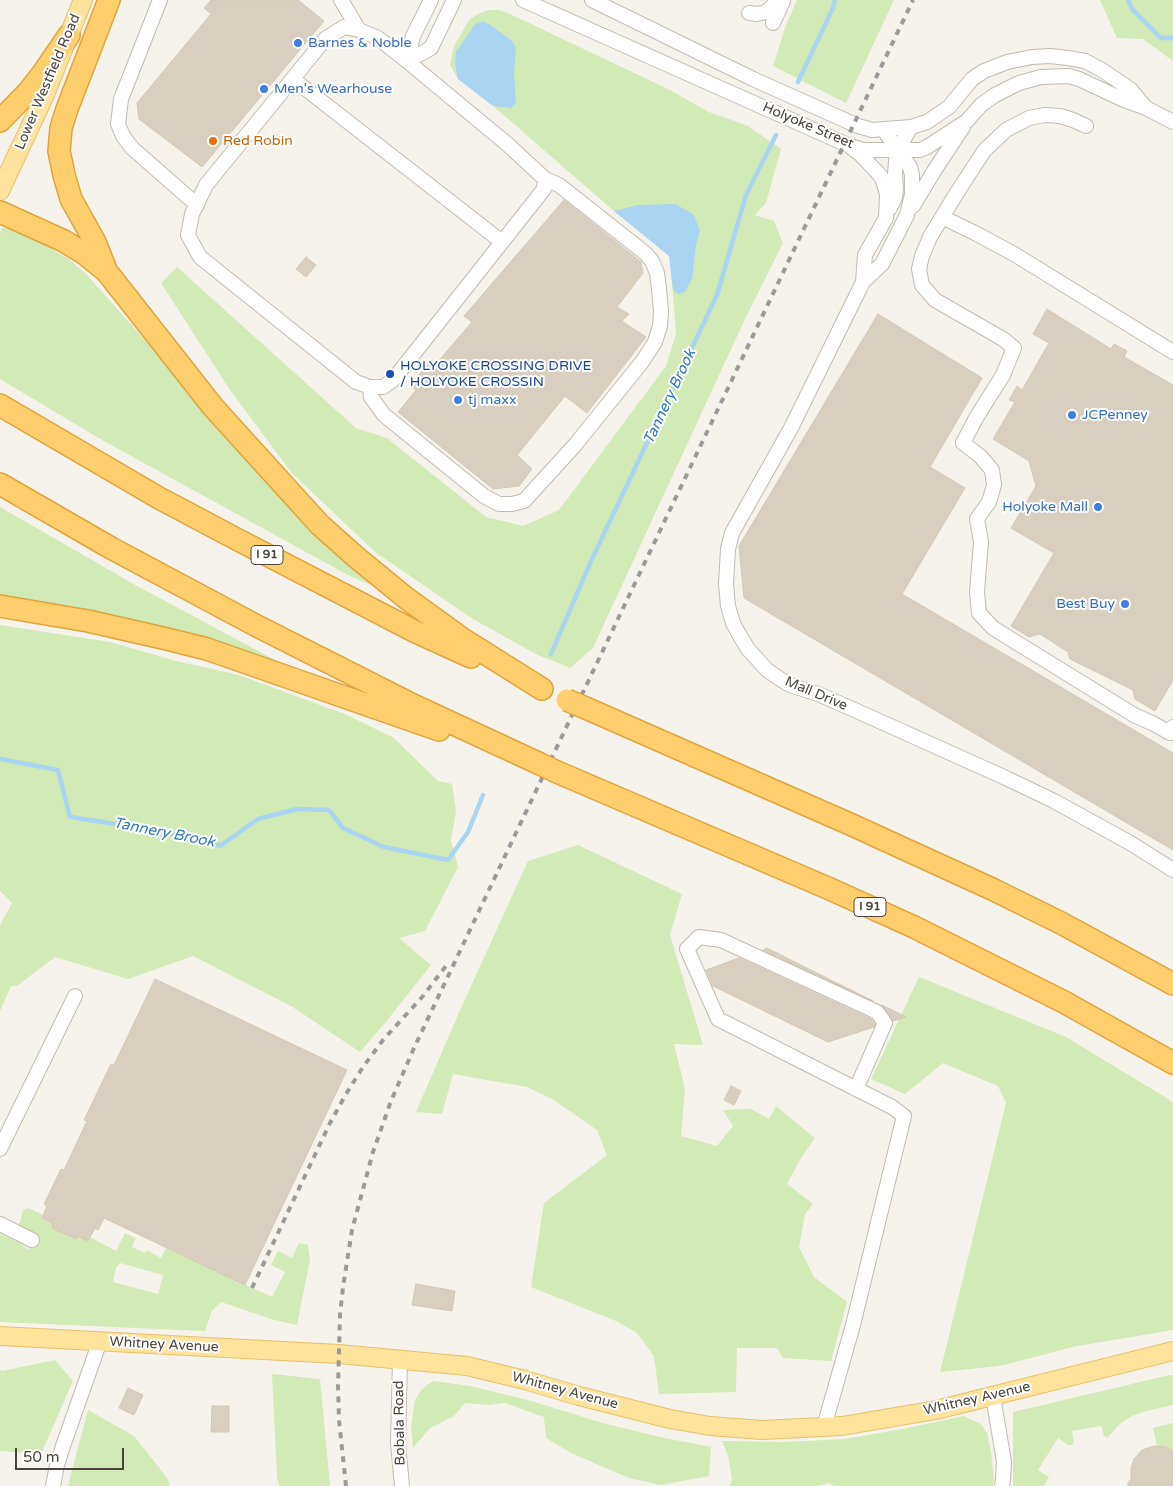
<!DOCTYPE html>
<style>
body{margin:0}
#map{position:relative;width:1173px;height:1486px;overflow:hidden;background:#f6f3ec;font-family:"Varela Round",sans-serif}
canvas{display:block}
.scale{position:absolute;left:15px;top:1448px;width:109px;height:22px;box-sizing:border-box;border:2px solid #4b4439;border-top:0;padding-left:6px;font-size:15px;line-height:18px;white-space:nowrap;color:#4b4439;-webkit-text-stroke:4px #fff;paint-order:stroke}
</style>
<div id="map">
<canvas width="1173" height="1486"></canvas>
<div class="scale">50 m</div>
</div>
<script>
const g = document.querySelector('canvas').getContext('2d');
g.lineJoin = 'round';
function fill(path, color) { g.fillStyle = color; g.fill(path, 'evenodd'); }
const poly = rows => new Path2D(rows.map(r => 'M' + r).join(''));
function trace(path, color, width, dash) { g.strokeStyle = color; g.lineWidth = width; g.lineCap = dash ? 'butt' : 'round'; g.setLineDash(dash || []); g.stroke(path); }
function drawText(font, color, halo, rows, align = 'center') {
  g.font = font + ' "Varela Round",sans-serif'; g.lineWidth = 4; g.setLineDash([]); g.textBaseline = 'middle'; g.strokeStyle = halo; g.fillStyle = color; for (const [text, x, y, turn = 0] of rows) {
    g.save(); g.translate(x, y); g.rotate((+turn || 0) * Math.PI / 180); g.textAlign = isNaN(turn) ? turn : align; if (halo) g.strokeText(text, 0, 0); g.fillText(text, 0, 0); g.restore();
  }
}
const green = poly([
 [797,0,894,0,846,103,773,66,786,25],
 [1100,0,1173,0,1173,61,1143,39,1117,38],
 [488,10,499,10,510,14,668,89,709,112,748,126,781,149,766,203,755,215,774,221,783,243,745,319,593,648,570,668,536,654,473,619,375,552,291,472,230,390,161,283,177,267,356,428,387,438,486,517,523,526,559,510,666,366,676,334,670,256,614,211,493,106,458,79,450,65,454,46,469,20,478,14],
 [2,228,8,228,40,242,69,259,89,277,302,518,371,585,346,574,102,440,0,379,0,232],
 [0,507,137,586,292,669,0,600],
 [0,625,110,642,176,661,239,675,347,715,394,738,438,781,452,784,456,811,451,841,458,867,425,931,399,938,431,965,385,1023,360,1052,291,1006,193,956,128,979,55,957,17,986,11,986,0,1011,0,925,12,903,0,891],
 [578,845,682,894,670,935,703,1045,674,1044,685,1089,681,1136,717,1146,733,1126,723,1110,751,1109,769,1119,776,1106,815,1138,801,1158,787,1184,813,1204,805,1214,799,1247,814,1277,847,1302,831,1361,783,1358,777,1348,737,1348,736,1392,659,1394,654,1356,637,1333,616,1321,531,1287,544,1203,607,1155,597,1130,552,1099,527,1087,453,1074,442,1114,416,1112,461,1008,528,861],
 [919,977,1066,1037,1165,1097,1173,1103,1173,1330,1077,1346,999,1366,940,1372,1006,1103,998,1086,943,1063,905,1094,871,1079],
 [29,1208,43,1215,42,1219,53,1224,52,1228,76,1239,77,1236,88,1241,90,1237,116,1251,125,1233,136,1238,132,1247,145,1253,147,1250,161,1258,166,1248,272,1297,285,1272,271,1265,278,1251,292,1258,299,1243,308,1245,310,1259,297,1325,271,1319,221,1302,212,1311,205,1331,0,1322,0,1234,21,1244,27,1249,35,1247,38,1241,17,1225,20,1222,23,1210],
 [120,1263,163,1275,158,1294,113,1282,116,1268],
 [55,1360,73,1381,41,1454,0,1451,0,1370,2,1371],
 [272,1374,320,1379,330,1486,279,1486,277,1477],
 [1170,1375,1173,1375,1173,1405,1146,1411,1132,1416,1121,1423,1107,1438,1104,1436,1101,1426,1072,1431,1074,1442,1072,1445,1068,1445,1058,1438,1038,1470,1049,1477,1044,1486,1013,1486,1013,1412],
 [433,1381,470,1386,531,1401,606,1424,660,1437,711,1447,709,1476,661,1485,629,1478,571,1453,546,1438,544,1417,505,1403,489,1405,465,1403,454,1416,430,1428,413,1448,411,1427,415,1400,422,1389],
 [88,1410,134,1436,168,1479,170,1486,68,1486],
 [964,1416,981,1424,987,1433,991,1451,994,1482,993,1486,834,1486,829,1483,818,1486,730,1486,732,1478,728,1456,722,1441,785,1442,844,1439,897,1430],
 [1173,1423,1173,1451,1166,1447,1157,1446,1153,1428]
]);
const water = poly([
 [484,22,489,24,512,41,516,48,514,72,516,102,512,108,493,106,458,79,455,64,456,52,476,23],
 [675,204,693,214,700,230,696,245,692,279,685,292,678,294,673,290,669,256,614,211,638,205]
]);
const stream = poly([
 [1128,0,1132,9,1161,38,1173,38],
 [798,82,833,8,835,0],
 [551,654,592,559,717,295,746,195,776,135],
 [0,759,58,770,70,817,162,831,220,846,258,819,297,809,329,810,343,828,384,847,448,860,468,832,483,795]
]);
const building = poly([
 [211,0,298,0,324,21,202,167,139,119,137,103,211,14,204,8,211,0],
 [564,200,641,262,643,273,617,307,629,314,622,321,646,337,587,413,565,396,517,455,532,469,519,486,493,489,398,412,416,390,410,385,432,360,436,364,472,322,464,316,564,200],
 [306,257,316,265,306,277,296,269,306,257],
 [1047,309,1111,349,1114,344,1127,351,1124,357,1173,385,1173,680,1155,711,1135,699,1133,690,1070,659,1068,652,1040,634,1029,637,1011,626,1054,553,1011,528,1036,486,1029,461,993,439,1015,402,1009,400,1017,386,1022,390,1049,343,1033,334,1047,309],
 [878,314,982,378,930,467,965,488,902,594,1173,753,1173,850,744,598,739,546,878,314],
 [767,948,873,1001,763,950,767,948],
 [739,958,871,1019,875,1024,874,1027,828,1042,713,986,706,970,739,958],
 [155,979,347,1070,245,1285,104,1218,98,1230,95,1228,88,1241,77,1236,76,1239,52,1228,53,1224,42,1218,47,1206,44,1204,61,1169,64,1170,87,1121,84,1120,111,1064,114,1065,155,979],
 [882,1005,906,1017,893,1021,882,1005],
 [731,1086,741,1091,734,1105,724,1100,731,1086],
 [416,1284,455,1291,452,1311,412,1305,416,1284],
 [128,1388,143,1395,134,1415,119,1408,128,1388],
 [212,1406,229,1406,229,1432,211,1432,212,1406],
 [1154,1446,1166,1447,1173,1451,1173,1486,1127,1486,1131,1478,1131,1468,1134,1459,1142,1450,1154,1446]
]);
const minor = poly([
 [160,0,121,99,118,124,123,136,132,148,197,205],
 [341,0,359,30],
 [431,0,413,36,407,61,431,48,454,0],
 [523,0,850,146,863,150,920,150,927,147,967,121,981,105,995,95,1019,83,1041,77,1069,76,1079,79,1124,100,1146,108,1173,122],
 [592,0,753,79,858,126,872,130,911,127,927,122,949,107,972,79,984,71,1007,62,1032,57,1050,56,1068,58,1085,61,1102,70,1130,89,1146,108],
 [749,13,757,14,766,12,772,7,776,0],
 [773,23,783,1],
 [344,27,359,30,378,38,407,61,506,143,545,179,544,189,393,380,383,387,370,387,356,382,200,257,188,235,192,214,206,185,325,39,344,27],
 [293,79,502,242],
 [1086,126,1073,120,1060,116,1045,115,1029,118,1006,130,984,151,958,191,930,237,922,256,919,269,922,285,935,300,1003,339,1014,348,1003,375,976,418,963,443,980,456,992,470,994,485,989,502,977,519,981,542,977,592,979,613,993,628,1134,715,1154,724,1170,733,1173,727],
 [883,129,910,167,912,175,912,194,907,215,882,264,863,282,791,428,732,533,728,549,726,584,728,606,733,623,740,636,748,649,767,670,780,679,790,685,818,694,848,707,1006,778,1054,801,1132,844,1173,870],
 [852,148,860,154,877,172,882,178,887,194,886,218,865,255,863,282],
 [913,206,934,171,963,127],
 [890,208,895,197,896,189,895,173,897,151,911,127],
 [942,217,975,233,1014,254,1173,352],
 [370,387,371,397,384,415,484,496,499,504,512,504,524,501,575,445,642,362,655,342,660,326,661,311,659,289,657,273,652,261,645,253,559,185,545,179],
 [0,1149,75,996],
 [0,1224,32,1240],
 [400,1360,398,1443,402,1486],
 [993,1396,1004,1462,1003,1479,1002,1486],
 [824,1427,853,1325,904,1116,892,1107,718,1019,687,949,699,937,721,940,877,1012,885,1023,856,1089],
 [53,1486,57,1465,63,1446,100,1341]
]);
const major = poly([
 [0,191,44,97,83,0],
 [0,1336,339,1354,467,1366,525,1380,579,1396,670,1419,710,1426,762,1430,842,1426,936,1410,1173,1351]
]);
const highway = poly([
 [0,121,29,91,43,73,69,35],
 [0,212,64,241,85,254,107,272,213,407,320,525,356,557,406,598,464,640,542,689],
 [106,270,95,242,71,199,64,175,59,151,61,128,67,109,109,0],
 [0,405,159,498,244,543,416,632,471,657],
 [0,484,111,548,257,626,415,706,538,763],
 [0,606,88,621,167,639,207,649,439,730],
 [588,709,852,825,992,889,1061,923,1173,984],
 [557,772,830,889,914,927,1064,1002,1173,1063]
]);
const rail = poly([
 [252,1288,330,1123,346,1094,363,1067,383,1040,423,996,449,962],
 [346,1486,339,1420,338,1386,340,1315,343,1287,352,1230,363,1189,373,1152,391,1101,414,1048,524,816,913,0]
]);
const highwayBridge = poly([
 [567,700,588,709],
 [538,763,557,772]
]);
const markers = [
 [298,43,5,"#3f7fe0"],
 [264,89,5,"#3f7fe0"],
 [213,141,5,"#e8710a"],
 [390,374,5,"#1a4fb4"],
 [458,400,5,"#3f7fe0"],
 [1072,415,5,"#3f7fe0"],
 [1098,507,5,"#3f7fe0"],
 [1125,604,5,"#3f7fe0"]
];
const shields = [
 [267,555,32],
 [870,907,32]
];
const shieldNames = [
 ["I 91",267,555],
 ["I 91",870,907]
];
const shopNames = [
 ["Barnes & Noble",308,43],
 ["Men's Wearhouse",274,89],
 ["tj maxx",468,400],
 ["JCPenney",1082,415],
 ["Holyoke Mall",1088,507,"right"],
 ["Best Buy",1115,604,"right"]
];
const streetNames = [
 ["Lower Westfield Road",48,82,-67],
 ["Holyoke Street",808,126,23],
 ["Mall Drive",816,694,23],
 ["Whitney Avenue",164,1345,3],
 ["Whitney Avenue",565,1391,15],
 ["Whitney Avenue",977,1399,-13],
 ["Bobala Road",400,1423,-91]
];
const foodNames = [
 ["Red Robin",223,141]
];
const transitNames = [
 ["HOLYOKE CROSSING DRIVE",400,366],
 ["/ HOLYOKE CROSSIN",400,382]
];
const waterNames = [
 ["Tannery Brook",670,397,-65],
 ["Tannery Brook",164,833,11]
];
fill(green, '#d2eab5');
fill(water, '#a9d4f2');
trace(stream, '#a9d4f2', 4.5);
fill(building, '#d8cfc1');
trace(building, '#d3c7b4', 1);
trace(minor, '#c2bbae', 16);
trace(major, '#e6c16a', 20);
trace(highway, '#e0a43c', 24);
trace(minor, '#fff', 14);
trace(major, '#ffe39c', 18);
trace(highway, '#ffcf6e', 21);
trace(rail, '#9a9a9a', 4, [6, 6]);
trace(highwayBridge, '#e0a43c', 24, []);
trace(highwayBridge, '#ffcf6e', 21);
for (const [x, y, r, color] of markers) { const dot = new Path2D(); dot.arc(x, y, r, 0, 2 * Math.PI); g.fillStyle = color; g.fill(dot); trace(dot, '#fff', 2); }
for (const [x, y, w] of shields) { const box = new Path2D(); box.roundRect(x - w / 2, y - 9.5, w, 19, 4); g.fillStyle = '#fff'; g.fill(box); trace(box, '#4b4439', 1); }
drawText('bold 12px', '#4b4439', null, shieldNames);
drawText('14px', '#366cbe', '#fff', shopNames, 'left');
drawText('14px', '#4b4439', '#fff', streetNames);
drawText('14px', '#c56008', '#fff', foodNames, 'left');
drawText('14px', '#164399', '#fff', transitNames, 'left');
drawText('italic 15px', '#2e7ab2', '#fff', waterNames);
</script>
